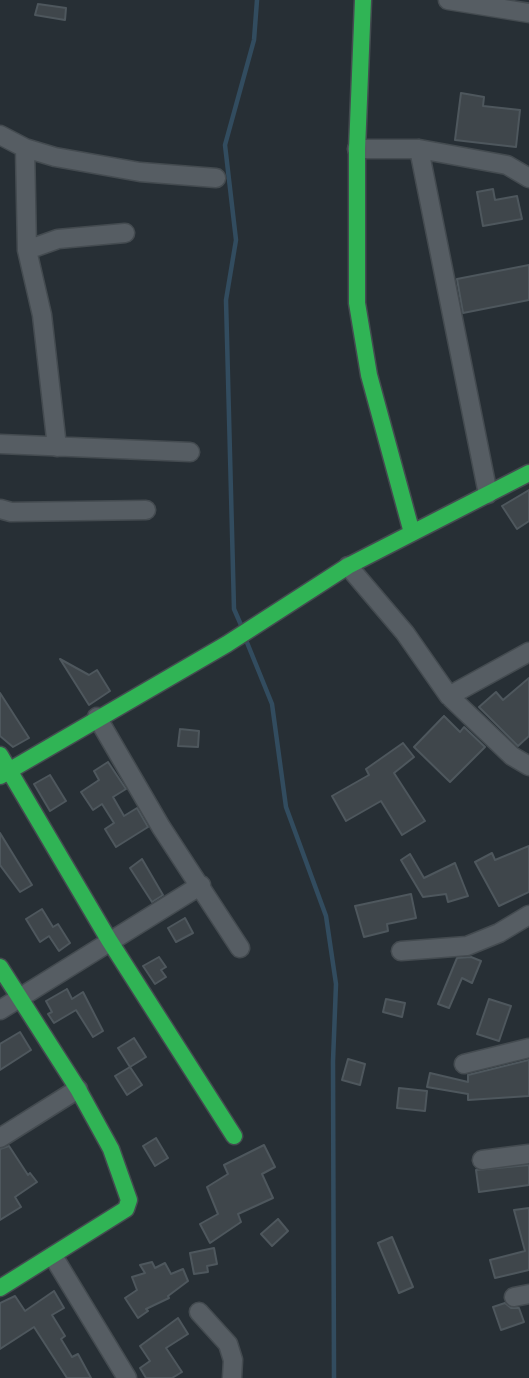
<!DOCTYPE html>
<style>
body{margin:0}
canvas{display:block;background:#272f35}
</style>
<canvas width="529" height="1378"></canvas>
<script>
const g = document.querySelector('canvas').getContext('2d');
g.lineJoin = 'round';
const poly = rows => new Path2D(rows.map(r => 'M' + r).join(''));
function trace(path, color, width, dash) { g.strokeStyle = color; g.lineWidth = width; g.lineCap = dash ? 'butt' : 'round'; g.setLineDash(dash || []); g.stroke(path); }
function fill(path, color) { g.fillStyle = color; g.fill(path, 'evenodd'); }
const stream = poly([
 [241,625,234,609,226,300,236,240,225,145,254,40,257,0],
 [246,640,272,704,286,807,326,916,336,984,333,1061,334,1378]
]);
const building = poly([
 [38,4,66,8,65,20,35,15,38,4],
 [461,93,484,97,483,106,520,110,516,147,455,140,461,93],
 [493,189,495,200,517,196,522,219,483,226,477,192,493,189],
 [529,265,529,300,463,313,457,279,529,265],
 [529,490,529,521,517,529,502,506,529,490],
 [60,659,89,675,97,670,110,691,89,705,60,659],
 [529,678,529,736,518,746,479,707,496,692,503,700,529,678],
 [0,693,29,738,13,747,0,736,0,693],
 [444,716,460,732,464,727,485,747,450,782,414,747,444,716],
 [180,729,199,731,198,747,178,746,180,729],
 [403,743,414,757,394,773,425,821,402,835,381,801,346,821,332,796,369,775,366,769,403,743],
 [108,762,126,789,113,797,124,816,137,808,148,827,116,847,105,829,114,823,102,804,93,810,81,792,99,780,94,771,108,762],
 [50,775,66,801,50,811,34,784,50,775],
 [0,833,32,885,20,892,0,865,0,833],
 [529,846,529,892,499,906,475,862,492,853,495,860,529,846],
 [410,854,424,878,455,863,468,896,448,902,446,894,423,897,401,860,410,854],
 [142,859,163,895,152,902,130,868,142,859],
 [411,894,416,918,387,924,388,931,364,937,355,906,411,894],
 [42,909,53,927,58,924,70,943,59,951,49,936,40,942,26,919,42,909],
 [185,918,193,933,176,942,168,928,185,918],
 [159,957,166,967,161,970,166,977,155,984,143,966,159,957],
 [471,957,481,961,472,983,462,978,449,1008,438,1004,457,958,471,957],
 [67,989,72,999,83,992,103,1031,93,1037,76,1010,54,1023,48,1014,52,1012,46,1001,67,989],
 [386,999,405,1003,402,1017,383,1012,386,999],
 [489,999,511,1006,499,1041,477,1034,489,999],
 [20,1032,31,1050,0,1070,0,1044,20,1032],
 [134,1038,146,1057,130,1067,118,1048,134,1038],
 [348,1059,365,1064,360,1085,342,1080,348,1059],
 [529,1060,529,1096,468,1100,468,1094,427,1087,430,1073,468,1082,468,1075,529,1060],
 [130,1067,142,1085,127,1095,115,1076,130,1067],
 [399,1088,427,1091,425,1111,397,1108,399,1088],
 [156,1138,168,1158,155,1166,143,1146,156,1138],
 [264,1145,275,1167,262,1174,273,1198,238,1214,241,1222,210,1243,200,1224,218,1214,207,1187,228,1174,224,1165,264,1145],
 [9,1146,28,1175,30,1173,37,1182,15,1197,21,1207,0,1220,0,1149,9,1146],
 [529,1165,529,1185,479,1192,476,1170,529,1165],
 [529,1208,529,1270,495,1278,490,1260,525,1251,514,1210,529,1208],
 [278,1219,288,1231,272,1246,261,1234,278,1219],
 [392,1237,413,1287,399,1293,378,1243,392,1237],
 [214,1248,217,1264,207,1266,208,1272,194,1274,190,1253,214,1248],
 [152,1262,155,1268,165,1263,171,1274,183,1269,188,1281,168,1296,169,1298,146,1309,148,1311,138,1318,125,1298,137,1290,132,1277,145,1273,140,1265,152,1262],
 [54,1291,64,1308,52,1315,65,1336,61,1339,72,1357,78,1354,91,1378,67,1378,34,1327,0,1349,0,1303,15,1296,25,1311,54,1291],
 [505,1303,511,1308,519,1308,524,1322,501,1330,493,1307,505,1303],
 [178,1318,188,1334,166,1348,182,1372,172,1378,146,1378,140,1368,150,1361,140,1346,178,1318]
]);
const street = poly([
 [448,0,529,13],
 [0,135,25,148,55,157,140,172,216,178],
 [25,148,27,250,42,315,57,447],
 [357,149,419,149,507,165,529,178],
 [419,149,488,494],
 [27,250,58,239,125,233],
 [0,444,190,452],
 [0,509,11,512,146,510],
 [348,566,405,633,449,696,512,756,529,766],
 [449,696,529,652],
 [97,717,161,827,240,948],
 [401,951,467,946,499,933,529,915],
 [0,1010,201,885],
 [464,1064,529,1048],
 [0,1138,78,1089],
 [482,1160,529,1154],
 [53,1256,127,1378],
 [514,1297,529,1294],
 [199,1312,228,1344,233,1360,232,1378]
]);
const fast = poly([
 [363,0,357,149,357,303,369,375,412,533],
 [0,755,109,940,234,1136],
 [0,776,227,644,348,566,529,473],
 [0,967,78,1089,111,1149,129,1200,126,1209,0,1288]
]);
trace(stream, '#324c5f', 4.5);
fill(building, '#3f464b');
trace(building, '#4e575d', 2);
trace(street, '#444b50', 21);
trace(fast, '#444b50', 19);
trace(street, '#565d63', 18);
trace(fast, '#30b455', 16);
</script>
